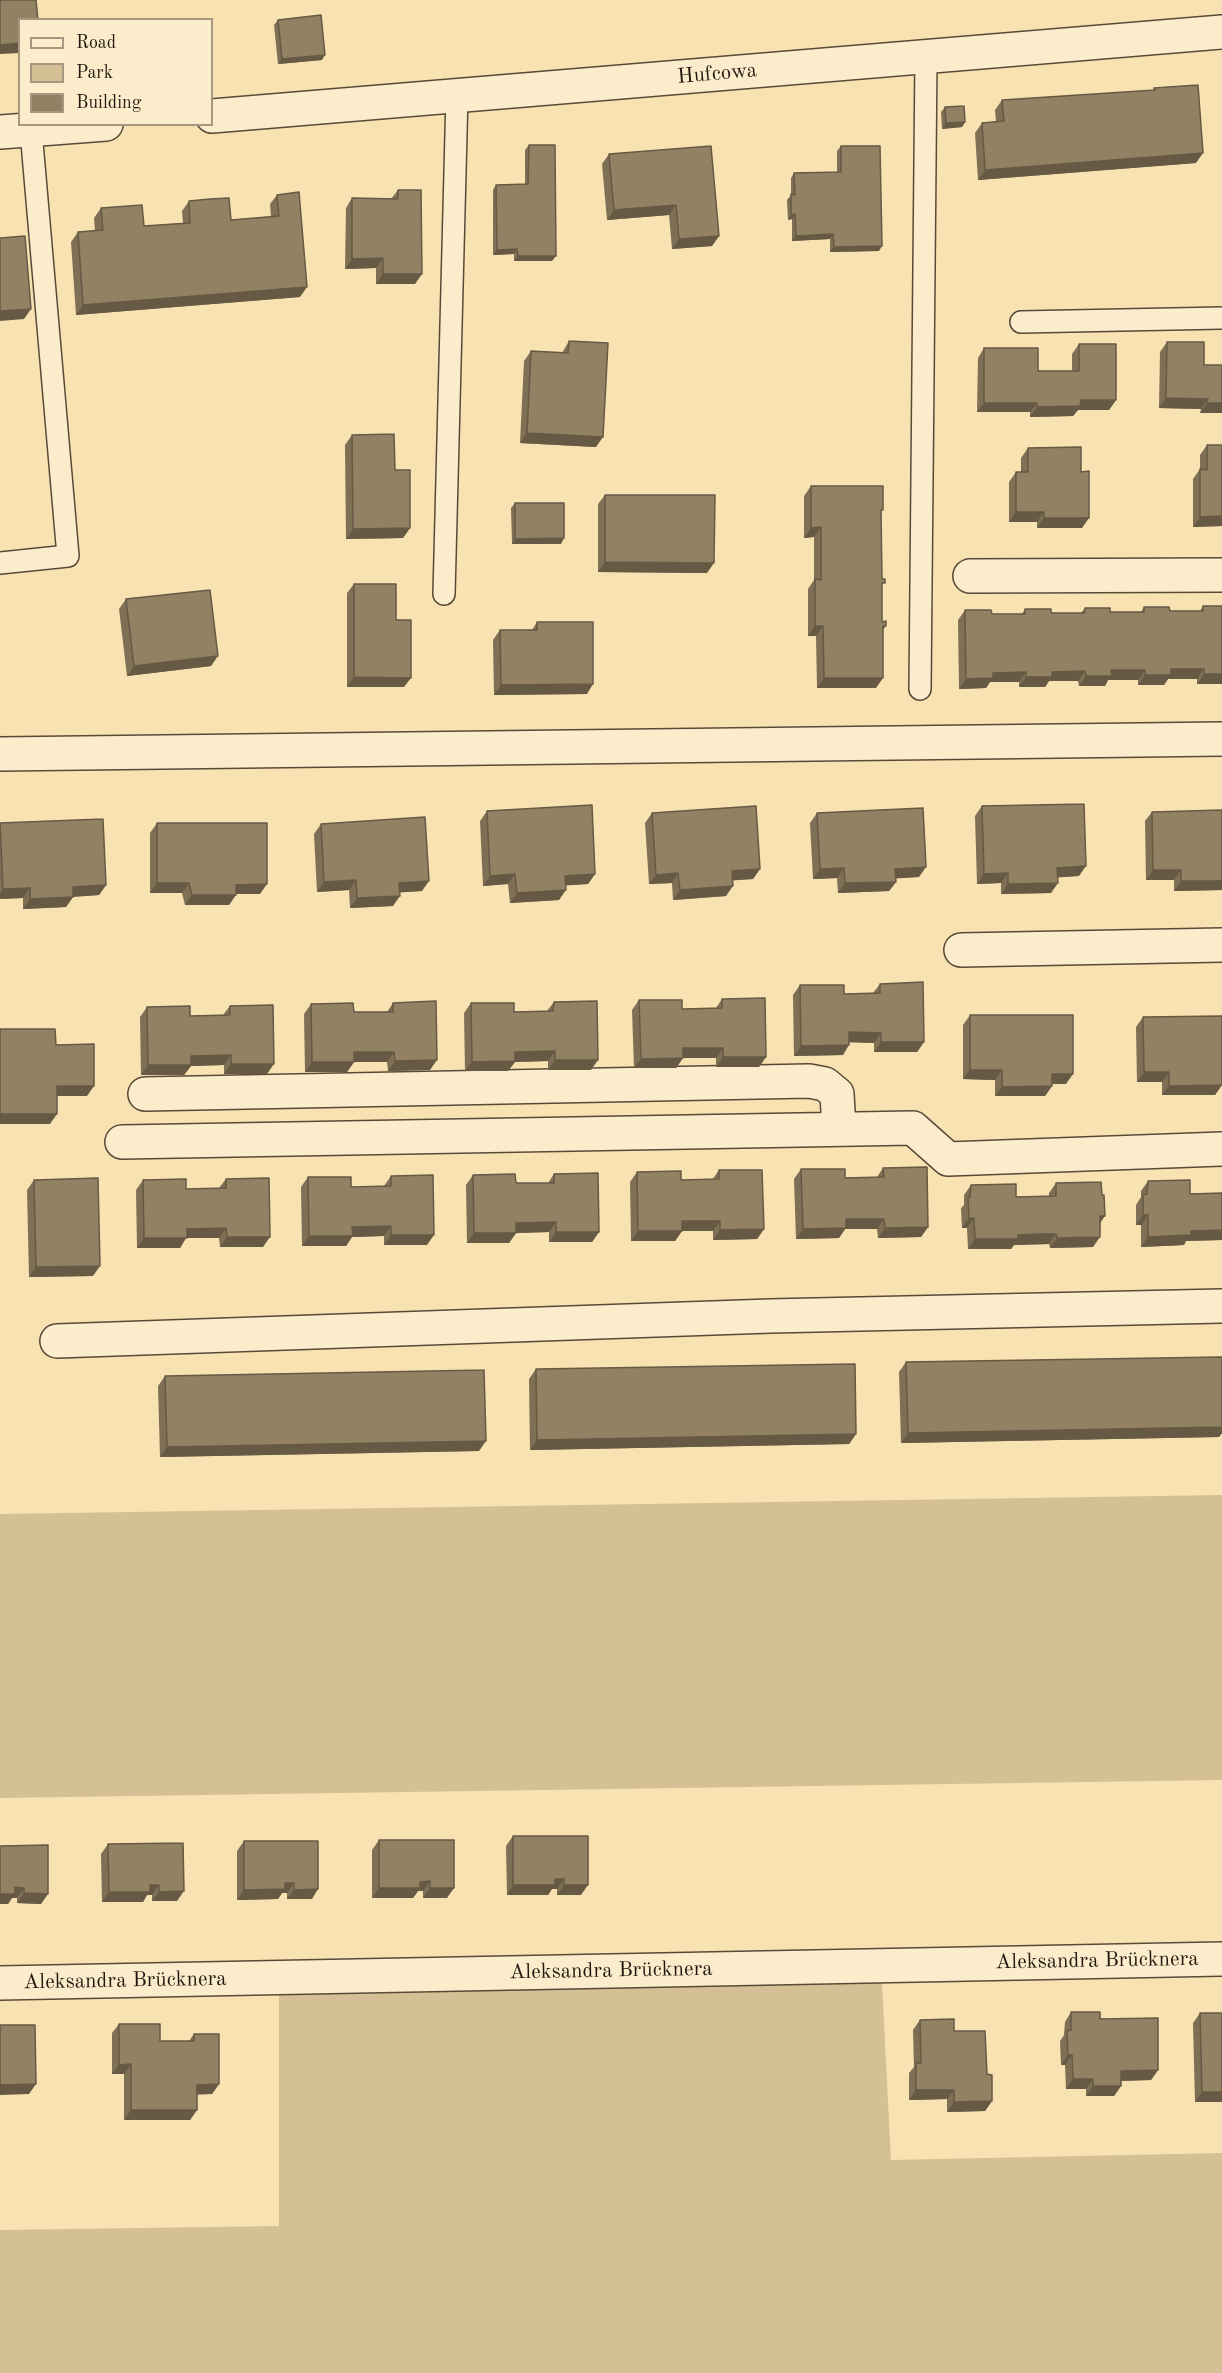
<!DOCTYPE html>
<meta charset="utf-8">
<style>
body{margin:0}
#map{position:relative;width:1222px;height:2373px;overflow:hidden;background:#f9e2b1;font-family:"Old Standard TT",serif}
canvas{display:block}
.legend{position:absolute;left:18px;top:18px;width:195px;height:108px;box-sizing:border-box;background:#fbeccc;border:2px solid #a59780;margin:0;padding:8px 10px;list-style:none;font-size:18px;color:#23180f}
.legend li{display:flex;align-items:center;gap:12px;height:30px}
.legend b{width:30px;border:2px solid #a59780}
</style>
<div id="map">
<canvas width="1222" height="2373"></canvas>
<ul class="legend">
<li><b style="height:8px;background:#fbeccc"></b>Road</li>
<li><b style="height:16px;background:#d5c095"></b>Park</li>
<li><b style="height:16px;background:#928163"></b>Building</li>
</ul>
</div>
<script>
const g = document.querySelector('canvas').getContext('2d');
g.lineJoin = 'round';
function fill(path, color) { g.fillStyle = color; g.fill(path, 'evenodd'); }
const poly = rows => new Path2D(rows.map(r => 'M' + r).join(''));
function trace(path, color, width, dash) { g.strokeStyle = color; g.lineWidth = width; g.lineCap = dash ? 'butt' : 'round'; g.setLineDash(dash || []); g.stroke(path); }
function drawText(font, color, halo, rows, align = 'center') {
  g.font = font + ' "Old Standard TT",serif'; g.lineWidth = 6; g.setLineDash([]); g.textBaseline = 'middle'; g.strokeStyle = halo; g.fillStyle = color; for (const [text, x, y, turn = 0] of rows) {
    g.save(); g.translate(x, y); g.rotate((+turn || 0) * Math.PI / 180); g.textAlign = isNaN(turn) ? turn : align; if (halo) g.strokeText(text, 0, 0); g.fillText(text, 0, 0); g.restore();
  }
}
const green = poly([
 [1222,1495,1222,1780,0,1798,0,1514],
 [882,1983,891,2160,1222,2153,1222,2373,0,2373,0,2230,279,2226,279,1994]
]);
const lane = poly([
 [1021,322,1222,318],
 [0,563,68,556,31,131],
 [444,594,457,95],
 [920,689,926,57]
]);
const street = poly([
 [212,116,1222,32],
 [0,132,106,124],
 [970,576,1222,575],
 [0,754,1222,739],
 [961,950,1222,945],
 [145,1094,809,1081,825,1084,837,1094,839,1129],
 [122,1142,913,1128,948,1159,1222,1149],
 [57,1341,770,1316,1222,1306],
 [0,1983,1222,1959]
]);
const wall = poly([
 [278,20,322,60,278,64,274,25],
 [1154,88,1196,163,978,180,975,133,982,123,996,122,995,110,1002,100,1153,91],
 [945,107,965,122,962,127,942,129,941,112],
 [529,145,552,261,514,261,514,254,493,255,493,190,496,185,525,184,525,150],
 [841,146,879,251,830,252,830,239,792,241,792,219,788,220,787,200,791,195,791,178,794,173,837,172,837,151],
 [609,154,719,236,712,246,672,249,669,215,607,220,602,164],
 [398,190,415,284,376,284,376,268,345,269,346,208,352,198,391,199],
 [277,195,300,297,76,315,71,242,78,232,95,231,94,218,101,208,144,226,183,223,182,211,189,201,231,220,271,217,270,204],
 [569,341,596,447,520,443,524,361,531,351,562,353],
 [1167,342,1204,365,1222,365,1222,413,1200,413,1201,409,1159,408,1160,352],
 [1079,344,1116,400,1109,410,1078,410,1073,416,1030,417,1030,412,977,412,978,358,984,348,1038,371,1072,371,1072,354],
 [352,435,395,470,410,528,403,538,346,539,345,445],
 [1207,445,1222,526,1193,527,1193,479,1200,469,1200,455],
 [1028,448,1081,472,1082,528,1037,528,1037,522,1009,522,1009,482,1016,472,1021,472,1021,458],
 [811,486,881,514,882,622,886,626,883,630,876,688,817,688,816,636,808,636,808,589,814,580,814,537,804,538,804,496],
 [605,495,707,573,598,572,598,504],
 [515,503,561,544,512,544,511,508],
 [354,584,396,620,404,687,347,687,347,593],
 [126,599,211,666,127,676,119,609],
 [1203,606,1222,684,1197,684,1197,679,1168,679,1164,685,1138,685,1138,680,1108,680,1105,686,1079,686,1078,681,1049,681,1045,687,1019,687,1019,682,990,682,986,688,959,689,958,620,965,610,992,614,1022,614,1025,609,1051,613,1081,613,1085,608,1110,612,1141,612,1144,607,1170,611,1200,611],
 [537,622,587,694,494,695,493,640,500,630,532,630],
 [982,806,1079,876,1057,877,1051,893,1001,894,1001,883,977,884,975,816],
 [487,811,595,874,588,884,565,885,559,900,510,903,508,884,483,886,480,821],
 [1152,812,1222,890,1174,891,1174,880,1146,880,1145,821],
 [652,813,760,869,753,879,733,880,726,896,673,900,672,883,649,884,645,823],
 [817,813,919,877,896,878,896,882,889,891,838,893,837,878,813,879,810,823],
 [0,823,106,885,99,895,73,897,66,907,23,909,23,898,0,899],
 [157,823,260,894,236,894,229,905,185,905,182,893,150,893,150,833],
 [321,824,422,891,399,892,393,906,350,908,349,890,317,892,314,834],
 [880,984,924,1042,917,1052,874,1052,874,1043,849,1042,843,1055,794,1056,793,995,800,985,844,994,873,993],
 [722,999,766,1057,759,1067,716,1067,716,1058,683,1058,676,1068,634,1068,632,1010,639,1000,682,1009,716,1008],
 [554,1002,591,1070,548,1070,548,1061,515,1062,508,1071,465,1071,464,1013,471,1003,514,1012,547,1011],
 [393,1003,430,1070,388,1071,387,1062,354,1062,347,1072,305,1072,304,1014,311,1004,354,1012,387,1012],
 [230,1006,267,1074,224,1074,224,1065,191,1066,184,1075,141,1075,140,1017,147,1007,190,1016,223,1015],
 [970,1015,1066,1084,1052,1084,1052,1086,1045,1096,995,1096,995,1080,963,1079,963,1025],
 [1143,1017,1222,1085,1215,1095,1162,1095,1162,1082,1137,1082,1136,1027],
 [883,1168,928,1227,921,1237,878,1238,877,1229,845,1229,839,1238,796,1239,794,1179,801,1169,845,1178,877,1177],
 [719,1170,764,1229,757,1239,713,1240,713,1231,682,1231,675,1241,631,1241,630,1182,637,1172,681,1180,712,1180],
 [554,1174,599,1232,592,1242,549,1242,549,1232,516,1233,509,1243,467,1243,466,1185,473,1175,516,1183,548,1183],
 [391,1176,427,1245,384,1245,384,1236,352,1237,346,1246,302,1246,301,1187,308,1177,351,1187,384,1186],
 [226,1179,263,1247,220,1247,219,1238,186,1238,180,1248,137,1248,136,1190,143,1180,186,1189,219,1188],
 [34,1180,93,1276,29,1277,27,1190],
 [1148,1181,1190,1194,1222,1193,1222,1240,1186,1241,1184,1245,1141,1247,1141,1225,1136,1225,1136,1205,1141,1197,1141,1191],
 [1056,1183,1100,1223,1093,1247,1050,1248,1049,1244,1014,1245,1011,1249,968,1249,967,1228,962,1228,961,1208,964,1205,964,1195,971,1185,1016,1197,1049,1196,1049,1193],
 [1222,1357,1222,1433,1219,1437,901,1443,899,1372,906,1362],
 [536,1369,856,1434,849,1444,530,1450,529,1379],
 [165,1376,479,1451,160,1457,158,1386],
 [513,1836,581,1895,557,1895,557,1889,552,1889,548,1895,507,1895,506,1846],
 [379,1840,454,1840,447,1898,423,1898,423,1891,418,1891,413,1898,372,1898,372,1850],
 [244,1841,318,1841,312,1899,287,1899,287,1893,282,1893,278,1899,237,1900,237,1851],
 [183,1843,177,1901,152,1901,152,1895,147,1895,143,1902,102,1902,101,1854,108,1844],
 [0,1846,41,1904,17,1903,17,1898,12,1898,8,1904,0,1904],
 [1071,2012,1100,2019,1158,2070,1151,2080,1121,2081,1121,2086,1114,2096,1086,2096,1086,2089,1066,2089,1065,2065,1061,2065,1060,2041,1064,2035,1065,2022],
 [1200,2013,1222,2013,1222,2102,1195,2102,1193,2023],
 [920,2020,954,2031,992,2101,985,2111,947,2112,947,2099,909,2100,909,2073,914,2067,913,2030],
 [119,2024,160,2041,189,2041,194,2034,219,2084,212,2094,197,2094,197,2110,190,2120,124,2120,124,2074,112,2074,112,2033]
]);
const shadedWall = poly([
 [20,43,20,53,0,54,0,45],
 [325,55,322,60,278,64,282,59],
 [965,122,962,127,942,129,946,123],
 [1203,153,1196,163,978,180,985,170],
 [676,205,669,215,607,220,614,210],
 [795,214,792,219,788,220,791,215],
 [833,234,830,239,792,241,796,236],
 [719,236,712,246,672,249,679,239],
 [882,246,879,251,830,252,834,247],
 [517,249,514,254,493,255,497,250],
 [518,256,556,256,552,261,514,261],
 [383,258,376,268,345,269,352,259],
 [383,274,422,274,415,284,376,284],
 [307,287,300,297,76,315,83,305],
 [31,309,24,319,0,321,0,311],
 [1166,398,1208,399,1201,409,1159,408],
 [1081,400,1116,400,1109,410,1078,410,1073,416,1030,417,1037,407],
 [984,403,1037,403,1030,412,977,412],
 [1207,403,1222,403,1222,413,1200,413],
 [527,433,603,437,596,447,520,443],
 [1016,512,1044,512,1037,522,1009,522],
 [1222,516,1222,526,1193,527,1200,517],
 [1044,518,1089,518,1082,528,1037,528],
 [821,527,814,537,804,538,811,528],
 [410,528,403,538,346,539,353,529],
 [564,538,561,544,512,544,515,539],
 [605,562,714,563,707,573,598,572],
 [815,626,823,626,816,636,808,636],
 [218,656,211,666,127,676,134,666],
 [1171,669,1204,669,1197,679,1168,679,1164,685,1138,685,1145,675],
 [1111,670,1145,670,1138,680,1108,680,1105,686,1079,686,1086,676],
 [1085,671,1078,681,1049,681,1045,687,1019,687,1026,677,1052,672],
 [1026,672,1019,682,990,682,986,688,959,689,966,679,993,673],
 [1204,674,1222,674,1222,684,1197,684],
 [354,677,411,678,404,687,347,687],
 [824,678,883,678,876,688,817,688],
 [593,684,587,694,494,695,501,685],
 [1086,866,1079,876,1050,878,1057,868],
 [926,867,919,877,888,879,895,869],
 [844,868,837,878,813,879,820,869],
 [760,869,753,879,725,881,732,871],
 [1153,870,1181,870,1174,880,1146,880],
 [678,873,672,883,649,884,656,875],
 [1008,873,1001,883,977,884,984,874],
 [515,874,508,884,483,886,490,876],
 [595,874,588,884,558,886,565,876],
 [356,880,349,890,317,892,324,882],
 [429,881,422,891,392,893,399,883],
 [1181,881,1222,881,1222,890,1174,891],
 [896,882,889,891,838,893,845,883],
 [157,883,189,883,182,893,150,893],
 [1058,883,1051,893,1001,894,1008,884],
 [267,884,260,894,229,894,236,885],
 [106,885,99,895,66,897,73,887],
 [733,886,726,896,673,900,680,890],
 [30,888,23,898,0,899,0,894,3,889],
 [566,890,559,900,510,903,517,893],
 [192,895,236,895,229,905,185,905],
 [400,896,393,906,350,908,357,898],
 [73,897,66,907,23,909,30,899],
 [849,1032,881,1033,874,1043,842,1042],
 [881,1042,924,1042,917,1052,874,1052],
 [849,1045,843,1055,794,1056,801,1046],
 [683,1048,723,1048,716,1058,683,1058,676,1068,634,1068,641,1059],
 [555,1051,548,1061,515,1062,508,1071,465,1071,472,1062,515,1052],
 [354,1052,394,1052,387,1062,354,1062,347,1072,305,1072,312,1062],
 [231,1055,224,1065,191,1066,184,1075,141,1075,148,1065,191,1056],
 [723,1057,766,1057,759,1067,716,1067],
 [437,1060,430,1070,388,1071,395,1061],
 [555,1060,598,1060,591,1070,548,1070],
 [231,1064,274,1064,267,1074,224,1074],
 [970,1070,1002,1070,995,1080,963,1079],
 [1144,1072,1169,1072,1162,1082,1137,1082],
 [1052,1074,1073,1074,1066,1084,1045,1084],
 [1222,1085,1215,1095,1162,1095,1169,1086],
 [57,1086,94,1086,87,1096,50,1096],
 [1052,1086,1045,1096,995,1096,1002,1087],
 [0,1114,57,1114,50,1124,0,1124],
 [1143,1215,1148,1215,1141,1225,1136,1225],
 [1100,1216,1105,1216,1098,1226],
 [969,1218,974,1218,967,1228,962,1228],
 [846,1219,884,1219,877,1229,845,1229,839,1238,796,1239,803,1229],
 [682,1221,720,1221,713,1231,682,1231,675,1241,631,1241,638,1231],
 [556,1222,549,1232,516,1233,509,1243,467,1243,474,1233,516,1223],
 [391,1226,384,1236,352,1237,346,1246,302,1246,309,1236,352,1227],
 [928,1227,921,1237,878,1238,885,1228],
 [226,1228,219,1238,186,1238,180,1248,137,1248,144,1238,187,1229],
 [764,1229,757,1239,713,1240,720,1230],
 [1211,1230,1222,1230,1222,1240,1186,1241,1184,1245,1141,1247,1148,1237,1191,1231],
 [556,1232,599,1232,592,1242,549,1242],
 [1056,1234,1049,1244,1014,1245,1011,1249,968,1249,975,1239,1018,1235],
 [391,1235,434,1235,427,1245,384,1245],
 [227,1237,270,1237,263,1247,220,1247],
 [1100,1237,1093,1247,1050,1248,1057,1238],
 [100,1266,93,1276,29,1277,36,1267],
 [1222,1427,1222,1433,1219,1437,901,1443,908,1433],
 [856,1434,849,1444,530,1450,537,1440],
 [486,1441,479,1451,160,1457,167,1447],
 [555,1879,564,1879,557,1889,552,1889,548,1895,507,1895,513,1885],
 [430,1881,423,1891,418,1891,413,1898,372,1898,379,1888,420,1882],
 [285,1883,294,1883,287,1893,282,1893,278,1899,237,1900,244,1890],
 [150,1885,159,1885,152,1895,147,1895,143,1902,102,1902,109,1892],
 [564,1885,588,1885,581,1895,557,1895],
 [15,1887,24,1888,17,1898,12,1898,8,1904,0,1904,0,1894],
 [430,1888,454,1888,447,1898,423,1898],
 [318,1889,312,1899,287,1899,294,1890],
 [184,1891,177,1901,152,1901,159,1892],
 [24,1893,48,1894,41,1904,17,1903],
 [1068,2055,1072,2055,1065,2065,1061,2065],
 [131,2064,124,2074,112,2074,119,2065],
 [1158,2070,1151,2080,1114,2081,1121,2071],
 [1073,2079,1093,2079,1086,2089,1066,2089],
 [36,2084,29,2094,0,2095,0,2085],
 [219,2084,212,2094,190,2095,197,2085],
 [1093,2086,1121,2086,1114,2096,1086,2096],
 [916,2090,954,2090,947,2099,909,2100],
 [1202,2092,1222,2092,1222,2102,1195,2102],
 [992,2101,985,2111,947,2112,954,2102],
 [131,2110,197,2110,190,2120,124,2120]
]);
const building = poly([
 [0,0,36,0,38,20,20,20,20,43,0,45,0,0],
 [321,15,325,55,282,59,278,20,321,15],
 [1198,85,1203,153,985,170,982,123,1004,121,1002,100,1155,90,1154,88,1198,85],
 [964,106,965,122,946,123,945,107,964,106],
 [529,145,555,145,556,256,518,256,517,249,497,250,496,185,528,184,529,145],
 [711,146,719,236,679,239,676,205,614,210,609,154,711,146],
 [841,146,880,146,882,246,834,247,833,234,796,236,795,214,791,215,791,194,795,195,794,173,841,172,841,146],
 [398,190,421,190,422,274,383,274,383,258,352,259,352,198,398,199,398,190],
 [299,192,307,287,83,305,78,232,103,230,101,208,142,205,144,226,190,223,189,201,210,199,229,198,231,220,279,216,277,195,299,192],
 [25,236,31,309,0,311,0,238,25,236],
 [569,341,608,343,603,437,527,433,531,351,568,353,569,341],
 [1167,342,1204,342,1204,365,1222,365,1222,403,1207,403,1208,399,1166,398,1167,342],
 [1079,344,1116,344,1116,400,1081,400,1080,406,1037,407,1037,403,984,403,984,348,1038,348,1038,371,1079,371,1079,344],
 [394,434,395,470,410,470,410,528,353,529,352,435,394,434],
 [1207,445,1222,445,1222,516,1200,517,1200,469,1207,470,1207,445],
 [1081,447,1081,472,1089,471,1089,518,1044,518,1044,512,1016,512,1016,472,1028,472,1028,448,1081,447],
 [811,486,883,486,883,510,881,510,882,579,885,579,885,583,882,583,882,622,886,621,886,626,883,626,883,678,824,678,823,626,815,626,815,579,821,580,821,527,811,528,811,486],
 [605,495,715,495,714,563,605,562,605,495],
 [515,503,564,503,564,538,515,539,515,503],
 [354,584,396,584,396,620,411,620,411,678,354,677,354,584],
 [210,590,218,656,134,666,126,599,210,590],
 [1203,606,1222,606,1222,674,1204,674,1204,669,1171,669,1171,675,1145,675,1145,670,1111,670,1112,676,1086,676,1085,671,1052,672,1052,677,1026,677,1026,672,993,673,993,678,966,679,965,610,991,610,992,614,1025,614,1025,609,1051,609,1051,613,1084,613,1085,608,1110,608,1110,612,1144,612,1144,607,1169,607,1170,611,1203,611,1203,606],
 [537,622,593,622,593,684,501,685,500,630,537,630,537,622],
 [1084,804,1086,866,1057,868,1058,883,1008,884,1008,873,984,874,982,806,1084,804],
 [592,805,595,874,565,876,566,890,517,893,515,874,490,876,487,811,592,805],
 [756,806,760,869,732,871,733,886,680,890,678,873,656,875,652,813,756,806],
 [923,808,926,867,895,869,896,882,845,883,844,868,820,869,817,813,923,808],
 [1222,810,1222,881,1181,881,1181,870,1153,870,1152,812,1222,810],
 [425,817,429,881,399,883,400,896,357,898,356,880,324,882,321,824,425,817],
 [103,819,106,885,73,887,73,897,30,899,30,888,3,889,0,823,103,819],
 [157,823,267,823,267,884,236,885,236,895,192,895,189,883,157,883,157,823],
 [923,982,924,1042,881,1042,881,1033,849,1032,849,1045,801,1046,800,985,844,985,844,994,880,993,880,984,923,982],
 [765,998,766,1057,723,1057,723,1048,683,1048,683,1058,641,1059,639,1000,682,1000,682,1009,722,1008,722,999,765,998],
 [436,1001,437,1060,395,1061,394,1052,354,1052,354,1062,312,1062,311,1004,353,1003,354,1012,393,1012,393,1003,436,1001],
 [597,1001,598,1060,555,1060,555,1051,515,1052,515,1061,472,1062,471,1003,514,1003,514,1012,553,1011,554,1002,597,1001],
 [273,1005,274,1064,231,1064,231,1055,191,1056,191,1065,148,1065,147,1007,190,1006,190,1016,230,1015,230,1006,273,1005],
 [970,1015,1073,1015,1073,1074,1052,1074,1052,1086,1002,1087,1002,1070,970,1070,970,1015],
 [1222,1016,1222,1085,1169,1086,1169,1072,1144,1072,1143,1017,1222,1016],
 [0,1029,55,1029,56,1045,94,1044,94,1086,57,1086,57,1114,0,1114,0,1029],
 [927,1167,928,1227,885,1228,884,1219,846,1219,846,1228,803,1229,801,1169,845,1169,845,1178,884,1177,883,1168,927,1167],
 [719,1170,762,1170,764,1229,720,1230,720,1221,682,1221,682,1231,638,1231,637,1172,681,1171,681,1180,719,1179,719,1170],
 [598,1173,599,1232,556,1232,556,1222,516,1223,516,1233,474,1233,473,1175,515,1174,516,1183,554,1183,554,1174,598,1173],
 [433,1175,434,1235,391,1235,391,1226,352,1227,353,1236,309,1236,308,1177,351,1177,351,1187,391,1186,391,1176,433,1175],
 [98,1178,100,1266,36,1267,34,1180,98,1178],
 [269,1178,270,1237,227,1237,226,1228,187,1229,187,1238,144,1238,143,1180,186,1179,186,1189,226,1188,226,1179,269,1178],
 [1190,1180,1190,1194,1222,1193,1222,1230,1191,1231,1191,1235,1148,1237,1148,1215,1143,1215,1143,1195,1147,1194,1148,1181,1190,1180],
 [1101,1182,1102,1195,1104,1195,1105,1216,1100,1216,1100,1237,1057,1238,1056,1234,1038,1234,1018,1235,1018,1239,975,1239,974,1218,969,1218,968,1198,970,1197,971,1185,1016,1184,1016,1197,1056,1196,1056,1183,1101,1182],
 [1222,1357,1222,1427,908,1433,906,1362,1222,1357],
 [855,1364,856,1434,537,1440,536,1369,855,1364],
 [484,1370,486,1441,167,1447,165,1376,484,1370],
 [513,1836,588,1836,588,1885,564,1885,564,1879,555,1879,555,1885,513,1885,513,1836],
 [379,1840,454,1840,454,1888,430,1888,430,1881,420,1882,420,1888,379,1888,379,1840],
 [244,1841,318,1841,318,1889,294,1890,294,1883,285,1883,285,1889,244,1890,244,1841],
 [183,1843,184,1891,159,1892,159,1885,150,1885,150,1892,109,1892,108,1844,183,1843],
 [48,1845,48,1894,24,1893,24,1888,15,1887,15,1894,0,1894,0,1846,48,1845],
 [1071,2012,1100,2012,1100,2019,1158,2018,1158,2070,1121,2071,1121,2086,1093,2086,1093,2079,1073,2079,1072,2055,1068,2055,1067,2031,1071,2030,1071,2012],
 [1200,2013,1222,2013,1222,2092,1202,2092,1200,2013],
 [954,2019,954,2031,985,2031,987,2074,992,2075,992,2101,954,2102,954,2090,916,2090,916,2063,921,2063,920,2020,954,2019],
 [119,2024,160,2024,160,2041,194,2041,194,2034,219,2034,219,2084,197,2085,197,2110,131,2110,131,2064,119,2065,119,2024],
 [0,2025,35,2025,36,2084,0,2085,0,2025]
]);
const streetNames = [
 ["Hufcowa",717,74,-5],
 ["Aleksandra Brücknera",1097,1961,-1],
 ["Aleksandra Brücknera",611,1971,-1],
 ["Aleksandra Brücknera",125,1981,-1]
];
fill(green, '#d5c095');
trace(lane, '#584a38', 24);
trace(street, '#584a38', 36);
trace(lane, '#fbeccc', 21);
trace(street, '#fbeccc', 33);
fill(wall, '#7e6f55');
fill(shadedWall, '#665a45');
fill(building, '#928163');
trace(building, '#665a45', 1.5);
drawText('21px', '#23180f', '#fbeccc', streetNames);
</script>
